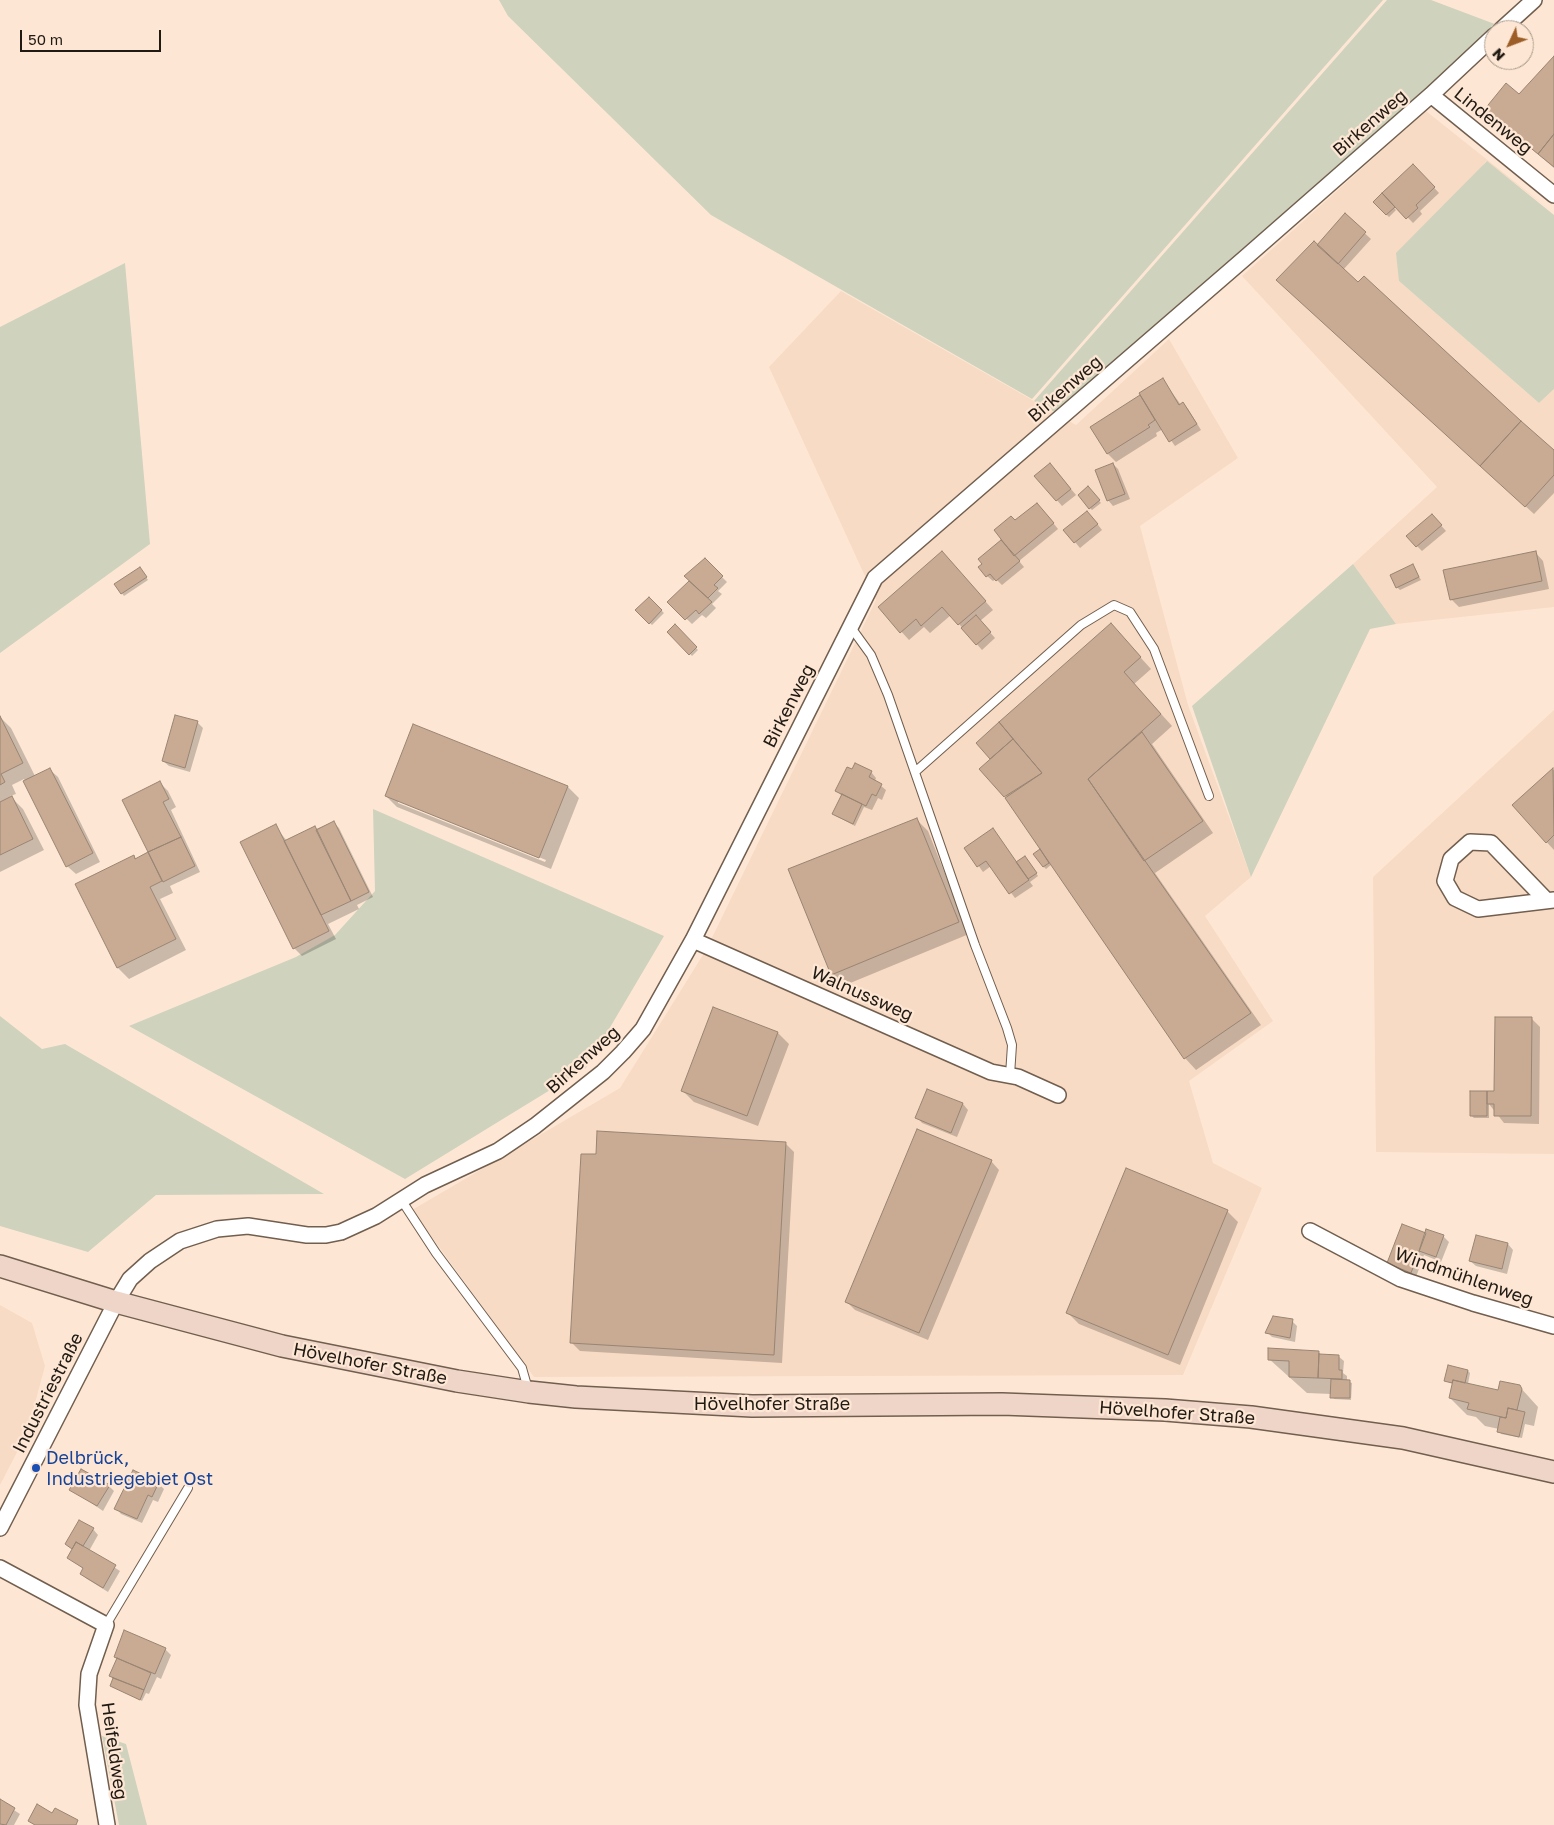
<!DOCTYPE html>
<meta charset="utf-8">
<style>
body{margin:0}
#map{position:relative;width:1554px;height:1825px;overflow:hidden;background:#fde7d4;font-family:"Golos Text",sans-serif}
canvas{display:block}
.north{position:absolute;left:1484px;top:20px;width:50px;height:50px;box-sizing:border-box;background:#fde7d4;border:1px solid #a59587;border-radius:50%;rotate:227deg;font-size:14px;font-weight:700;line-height:20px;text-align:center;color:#211a13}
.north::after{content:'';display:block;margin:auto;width:18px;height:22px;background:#9d5d27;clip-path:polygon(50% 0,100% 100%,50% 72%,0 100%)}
.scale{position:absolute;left:20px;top:30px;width:141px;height:22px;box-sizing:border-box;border:2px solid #211a13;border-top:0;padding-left:6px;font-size:15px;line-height:18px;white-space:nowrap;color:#211a13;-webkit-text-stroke:4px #fde7d4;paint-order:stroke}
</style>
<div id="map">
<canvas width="1554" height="1825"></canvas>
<div class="north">N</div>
<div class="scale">50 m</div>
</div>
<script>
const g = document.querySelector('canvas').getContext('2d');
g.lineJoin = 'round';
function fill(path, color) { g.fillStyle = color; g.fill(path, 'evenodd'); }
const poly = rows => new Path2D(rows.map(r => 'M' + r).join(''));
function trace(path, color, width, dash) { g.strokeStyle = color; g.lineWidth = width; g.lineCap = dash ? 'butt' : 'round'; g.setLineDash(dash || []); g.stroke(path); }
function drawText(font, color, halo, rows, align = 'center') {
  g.font = font + ' "Golos Text",sans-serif'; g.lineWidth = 4.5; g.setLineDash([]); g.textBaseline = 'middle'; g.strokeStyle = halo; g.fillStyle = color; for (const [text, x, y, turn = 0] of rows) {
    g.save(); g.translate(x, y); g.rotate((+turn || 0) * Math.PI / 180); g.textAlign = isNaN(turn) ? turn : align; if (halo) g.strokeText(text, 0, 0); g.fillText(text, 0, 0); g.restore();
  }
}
const built = poly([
 [1426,111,1554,213,1486,161,1399,281,1539,403,1554,389,1554,607,1396,624,1353,564,1437,487,1242,276],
 [841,291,1076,425,1169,339,1238,458,1140,526,1188,705,1251,877,1205,916,1273,1021,1189,1081,1213,1163,1262,1188,1183,1375,534,1377,412,1210,620,1088,706,950,876,600,769,367],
 [1554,710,1554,1154,1376,1152,1373,877],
 [0,1305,32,1323,45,1366,27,1433,0,1485]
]);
const green = poly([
 [499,0,1383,0,1032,399,711,215,508,16],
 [1387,0,1431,0,1500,26,1062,416,1034,401],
 [1487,161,1554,215,1554,389,1539,403,1399,281,1396,253],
 [125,263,150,544,0,653,0,327],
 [1353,564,1396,624,1370,629,1251,877,1192,706],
 [373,809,664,936,586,1068,405,1179,129,1026,296,957,335,935,375,891],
 [0,1016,42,1049,65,1044,324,1194,156,1195,88,1252,0,1226],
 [102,1736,126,1744,147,1825,119,1825]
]);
const shadow = poly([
 [1554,57,1554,168,1486,110,1519,96],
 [1413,165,1439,193,1420,211,1422,214,1413,223,1391,200,1389,202,1396,210,1389,217,1374,202],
 [1345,215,1371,239,1343,270,1554,452,1554,493,1534,514,1289,291,1317,246],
 [1163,380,1181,405,1183,404,1188,409,1201,430,1175,446,1163,429,1156,433,1157,436,1116,462,1108,454,1140,397,1144,401],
 [1050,464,1076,495,1062,506,1036,476],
 [1113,464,1118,469,1130,499,1113,506,1108,500],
 [1090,490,1101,503,1092,510,1090,508],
 [1042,509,1058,529,1019,561,1024,567,1002,585,996,579,993,581,987,576,984,564,979,559,1003,540,1016,522],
 [1092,517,1102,530,1080,548,1065,530],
 [1437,521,1446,531,1422,551,1417,546],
 [1535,552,1543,561,1549,589,1459,607,1451,599],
 [705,560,727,582,718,591,722,594,712,604,716,608,706,618,702,615,692,624,669,602,691,581],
 [950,561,993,610,980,621,995,638,982,650,951,615,930,633,924,627,909,640,879,607],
 [1413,566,1421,580,1400,590,1397,587],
 [142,571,148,580,124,596,115,584],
 [649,598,664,613,652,625,637,610],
 [1111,625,1151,669,1134,684,1172,726,1152,744,1213,833,1155,873,1261,1025,1196,1070,1185,1058,1052,864,1046,869,1044,867,1035,854,1042,849,1008,798,981,769,992,760,977,743],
 [675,626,698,650,692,656,669,632],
 [0,717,11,728,35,776,49,769,58,777,100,862,76,874,67,866,24,779,12,785,16,794,10,796,23,809,44,850,0,872],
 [197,722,203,728,190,772,169,766,163,761],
 [414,725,568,787,579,798,551,869,397,807,386,796],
 [398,800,546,860,545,862,398,803],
 [1553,770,1554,770,1554,850,1513,806],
 [871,772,876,778,875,781,886,790,882,800,878,798,872,810,864,807,855,826,836,816,834,814,842,796,837,791],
 [160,783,168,791,176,807,171,810,200,872,170,886,173,893,160,899,186,950,129,979,118,968,133,856,137,859,150,853],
 [917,820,928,831,969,934,843,986,832,975],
 [333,822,339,828,373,897,357,905,359,909,328,924,336,939,302,956,294,948,275,826,287,841],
 [993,830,1017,863,1027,860,1038,876,1030,882,1033,886,1015,898,991,866,983,872,966,848],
 [713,1009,778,1033,789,1044,758,1126,694,1102,682,1090],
 [1531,1018,1540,1027,1539,1124,1504,1123,1489,1104,1489,1118,1474,1118,1471,1115,1495,1092],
 [928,1090,963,1104,968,1110,957,1137,922,1123,917,1117],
 [785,1143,794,1152,782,1363,580,1351,572,1343],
 [991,1161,999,1170,928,1340,855,1310,847,1302],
 [1227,1211,1238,1222,1180,1365,1079,1324,1068,1313],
 [1426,1234,1443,1236,1449,1242,1441,1262,1424,1255,1416,1277,1394,1269,1388,1263],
 [1476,1236,1508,1244,1513,1250,1507,1274,1476,1266,1470,1261],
 [1292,1321,1297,1326,1295,1342,1272,1337,1267,1332],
 [1318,1352,1322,1355,1338,1356,1344,1361,1343,1373,1347,1376,1347,1381,1352,1383,1351,1400,1334,1399,1331,1394,1307,1393,1269,1359],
 [1449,1367,1468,1371,1470,1373,1468,1384,1499,1392,1519,1386,1538,1407,1534,1426,1525,1424,1522,1438,1501,1434,1499,1429,1485,1426,1476,1417,1467,1415,1450,1398,1453,1384,1446,1380],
 [133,1471,158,1483,164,1489,158,1502,153,1500,142,1523,121,1514,116,1508],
 [109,1486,114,1491,103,1511,71,1489],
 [93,1529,98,1535,89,1551,120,1571,108,1592,87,1579,81,1574,84,1569,68,1558,73,1550,66,1544],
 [165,1649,171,1655,161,1679,157,1677,149,1694,146,1693,142,1701,111,1686,114,1679,111,1676,118,1659],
 [0,1801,20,1814,14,1825,0,1825]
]);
const building = poly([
 [1554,56,1554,134,1538,154,1484,110,1506,83,1519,94,1554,56],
 [1554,134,1554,167,1538,154,1554,134],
 [1413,164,1435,187,1416,205,1418,208,1406,219,1382,193,1413,164],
 [1382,193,1395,207,1386,215,1373,202,1382,193],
 [1345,213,1366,232,1338,264,1317,245,1345,213],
 [1314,241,1358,282,1364,276,1521,421,1480,466,1276,280,1314,241],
 [1163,378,1179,405,1183,402,1197,424,1169,442,1139,393,1163,378],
 [1140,395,1155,420,1148,425,1150,427,1107,454,1090,427,1140,395],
 [1521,421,1554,450,1554,475,1525,507,1480,466,1521,421],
 [1050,463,1071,489,1056,501,1034,476,1050,463],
 [1113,463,1125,494,1107,501,1095,470,1113,463],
 [1088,486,1100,500,1089,509,1078,495,1088,486],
 [1037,503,1054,523,1014,556,994,530,1011,516,1015,520,1037,503],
 [1087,511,1098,524,1074,543,1063,530,1087,511],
 [1432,514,1442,525,1416,547,1406,536,1432,514],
 [1001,540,1020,561,996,581,990,574,986,577,978,567,982,564,978,559,1001,540],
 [942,551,986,601,958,625,942,607,921,626,916,619,900,633,878,607,942,551],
 [1536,551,1542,581,1450,600,1443,570,1536,551],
 [705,558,723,576,714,585,718,588,708,598,684,576,705,558],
 [1413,564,1419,577,1396,588,1390,575,1413,564],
 [140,567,147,577,121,594,114,584,140,567],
 [689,581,712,602,699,614,696,610,685,620,667,602,689,581],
 [649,597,662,610,649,624,635,610,649,597],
 [976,615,991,632,976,645,961,628,976,615],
 [1111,623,1141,657,1124,672,1161,714,1088,779,1251,1013,1184,1059,1005,798,1042,773,999,722,1111,623],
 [675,624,697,647,689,655,667,632,675,624],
 [175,715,198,721,185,768,162,761,175,715],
 [0,716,23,763,1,774,5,782,0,785,0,716],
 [999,722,1013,739,990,759,976,743,999,722],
 [413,724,568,786,539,858,385,796,413,724],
 [1142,732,1203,821,1144,861,1088,779,1142,732],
 [1013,739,1042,773,1004,797,979,769,1013,739],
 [855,763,872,771,869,777,882,784,876,796,872,794,866,806,835,791,847,767,852,769,855,763],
 [50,768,93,853,66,867,23,781,50,768],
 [1553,768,1554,835,1546,843,1512,805,1553,768],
 [160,781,169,799,163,802,181,837,148,852,122,800,160,781],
 [842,794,862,804,853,824,832,814,842,794],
 [12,796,33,839,0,855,0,802,12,796],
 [917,818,959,922,831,975,788,869,917,818],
 [334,821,369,892,351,901,316,830,334,821],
 [276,824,329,931,293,949,240,842,276,824],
 [315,826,351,901,321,915,284,841,315,826],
 [993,828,1029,880,1009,894,986,861,977,867,964,848,993,828],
 [181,837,195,866,163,882,148,852,181,837],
 [1040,849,1049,863,1043,867,1033,854,1040,849],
 [148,852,162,881,150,887,176,939,117,968,75,884,134,855,135,859,148,852],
 [1025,856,1037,873,1028,879,1016,862,1025,856],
 [713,1007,778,1032,747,1116,681,1091,713,1007],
 [1495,1017,1532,1017,1531,1116,1494,1116,1494,1104,1487,1104,1487,1091,1494,1091,1495,1017],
 [927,1089,963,1103,951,1133,915,1118,927,1089],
 [1470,1091,1487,1091,1487,1116,1470,1116,1470,1091],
 [917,1129,992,1160,919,1333,845,1302,917,1129],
 [597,1131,786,1142,774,1355,570,1343,581,1154,596,1154,597,1131],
 [1126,1168,1228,1210,1168,1355,1066,1313,1126,1168],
 [1402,1224,1426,1233,1411,1273,1387,1263,1402,1224],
 [1426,1229,1444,1235,1436,1257,1419,1251,1426,1229],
 [1476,1235,1508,1243,1502,1269,1469,1261,1476,1235],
 [1273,1316,1293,1319,1290,1338,1265,1333,1273,1316],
 [1268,1348,1319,1351,1318,1378,1289,1377,1289,1361,1268,1360,1268,1348],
 [1319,1354,1339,1355,1339,1370,1342,1370,1342,1379,1318,1378,1319,1354],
 [1448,1365,1468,1370,1465,1383,1453,1380,1452,1383,1444,1381,1448,1365],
 [1331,1379,1350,1380,1350,1398,1330,1398,1331,1379],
 [1453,1380,1498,1390,1500,1381,1520,1385,1522,1389,1517,1410,1508,1408,1506,1418,1467,1409,1469,1403,1449,1398,1453,1380],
 [1508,1408,1525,1412,1519,1437,1497,1432,1500,1417,1506,1418,1508,1408],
 [81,1469,110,1485,97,1506,69,1490,81,1469],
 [133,1470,159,1482,152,1497,148,1495,137,1519,114,1509,133,1470],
 [79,1520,94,1528,83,1546,76,1542,72,1549,65,1544,79,1520],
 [76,1542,116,1565,103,1588,80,1574,83,1568,67,1558,76,1542],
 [124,1630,166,1648,155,1674,114,1657,124,1630],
 [117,1658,151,1673,144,1690,109,1676,117,1658],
 [113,1678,144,1690,140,1700,110,1686,113,1678],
 [0,1799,15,1808,6,1825,0,1824,0,1799],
 [37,1804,52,1813,55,1808,78,1820,76,1825,35,1825,28,1821,37,1804]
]);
const service = poly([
 [850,626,871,655,888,695,975,945,1007,1028,1012,1045,1010,1075],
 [915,772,1081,625,1114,605,1130,612,1154,649,1209,796],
 [402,1201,436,1253,522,1368,528,1389],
 [106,1625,188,1488]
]);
const minor = poly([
 [1501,30,1534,0],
 [1431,95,1554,195],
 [1546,900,1491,843,1470,842,1451,859,1445,881,1455,898,1478,909,1554,900],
 [693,940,991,1072,1018,1077,1058,1095],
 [1310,1231,1401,1279,1473,1303,1554,1326],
 [0,1528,116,1302,130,1279,150,1261,180,1241,217,1229,248,1226,307,1235,326,1235,341,1232,376,1216,425,1185,498,1151,535,1126,603,1072,623,1052,643,1029,693,940,875,578,1245,258,1431,95,1494,36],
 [0,1568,106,1625,89,1674,87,1705,107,1825]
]);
const secondary = poly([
 [0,1266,116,1302,282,1346,457,1381,529,1392,576,1397,752,1406,1002,1404,1165,1410,1251,1417,1403,1438,1554,1472]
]);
const markers = [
 [36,1468,5,"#1a4fb4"]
];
const streetNames = [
 ["Lindenweg",1493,121,39],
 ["Birkenweg",1370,123,-41],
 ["Birkenweg",1065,389,-41],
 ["Birkenweg",789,706,-63],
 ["Walnussweg",862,994,24],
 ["Birkenweg",583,1060,-42],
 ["Windmühlenweg",1464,1277,19],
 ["Hövelhofer Straße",370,1364,11],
 ["Industriestraße",48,1393,-63],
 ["Hövelhofer Straße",772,1404],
 ["Hövelhofer Straße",1177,1413,4],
 ["Heifeldweg",114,1751,82]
];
const transitNames = [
 ["Delbrück,",46,1458],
 ["Industriegebiet Ost",46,1479]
];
fill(built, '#f8dbc4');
fill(green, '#cfd2bc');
fill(shadow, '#0003');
fill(building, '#c9ab93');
trace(building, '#998574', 1);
trace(service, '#715e4e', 10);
trace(minor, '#715e4e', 18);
trace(secondary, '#715e4e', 24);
trace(service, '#fff', 8);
trace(minor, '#fff', 15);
trace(secondary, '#efd5c7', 21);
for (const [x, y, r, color] of markers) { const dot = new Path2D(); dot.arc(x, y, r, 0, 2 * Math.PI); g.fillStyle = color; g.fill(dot); trace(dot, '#fde7d4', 2); }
drawText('18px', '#211a13', '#fde7d4', streetNames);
drawText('18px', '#164399', '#fde7d4', transitNames, 'left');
</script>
